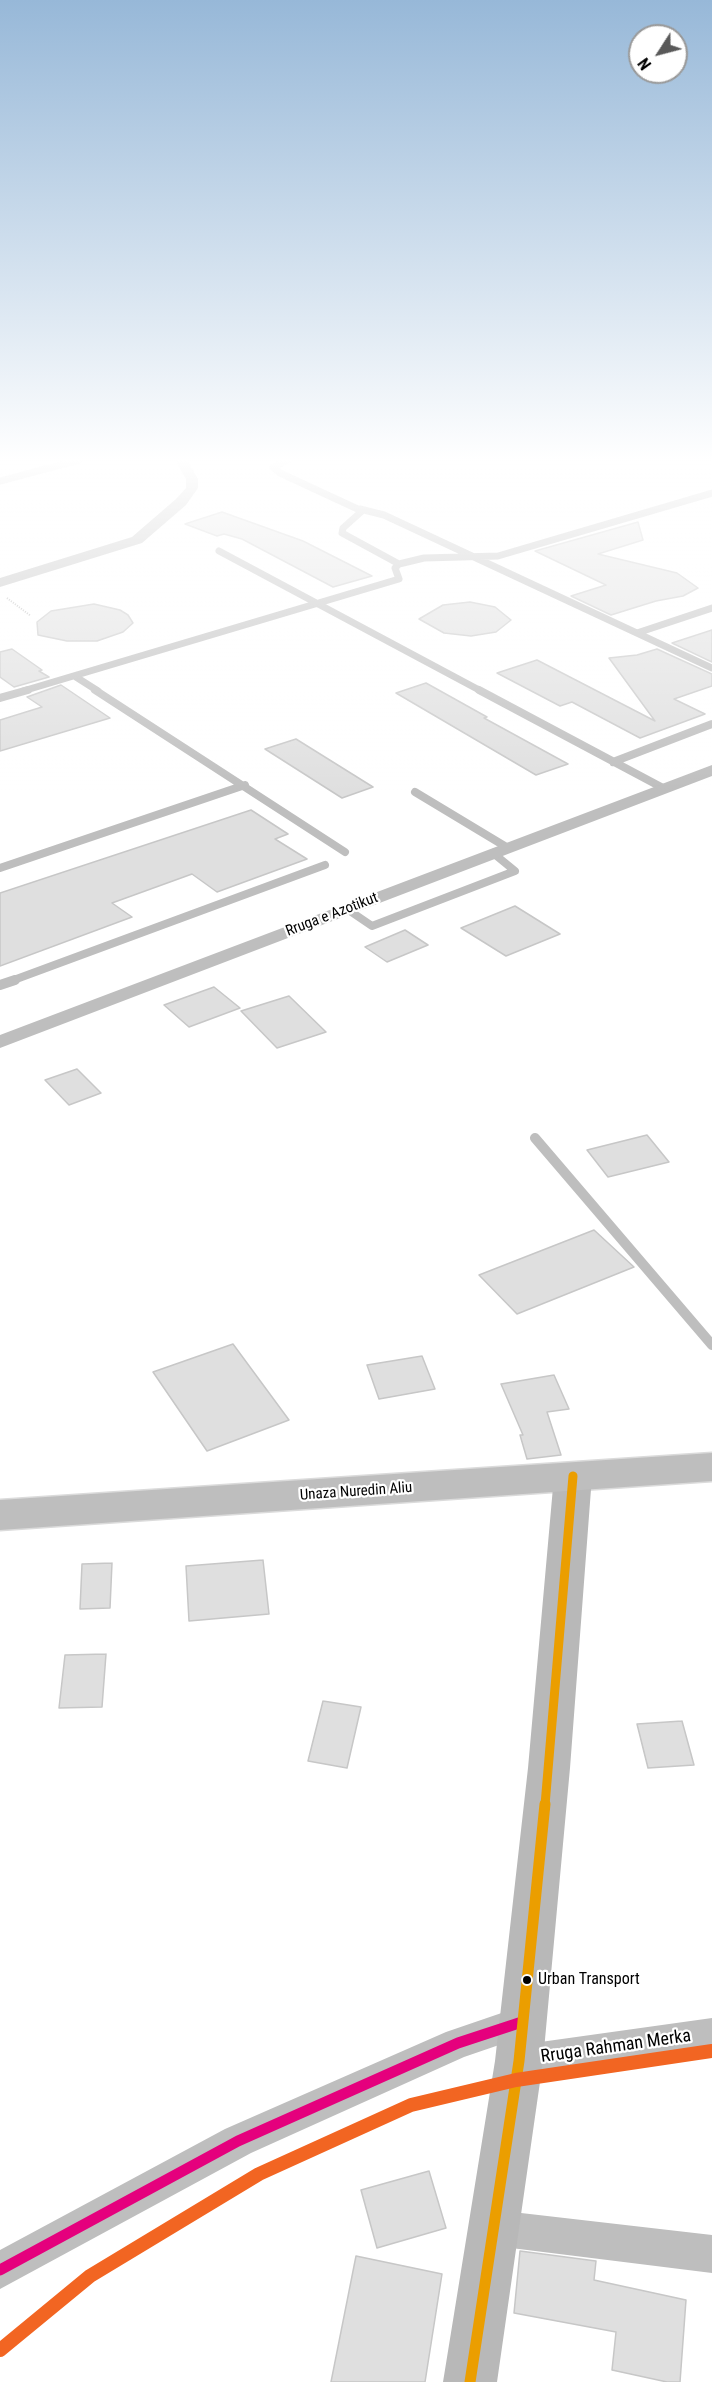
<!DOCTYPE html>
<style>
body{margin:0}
#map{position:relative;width:712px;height:2382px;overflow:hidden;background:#fff;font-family:"Roboto Condensed",sans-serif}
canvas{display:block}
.north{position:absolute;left:628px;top:24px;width:60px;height:60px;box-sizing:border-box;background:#fff;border:2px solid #999;border-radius:50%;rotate:234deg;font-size:16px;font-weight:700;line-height:24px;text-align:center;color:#000}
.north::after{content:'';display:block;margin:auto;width:21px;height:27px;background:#595959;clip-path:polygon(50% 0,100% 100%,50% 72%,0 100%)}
</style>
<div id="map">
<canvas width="712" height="2382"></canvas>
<div class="north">N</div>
</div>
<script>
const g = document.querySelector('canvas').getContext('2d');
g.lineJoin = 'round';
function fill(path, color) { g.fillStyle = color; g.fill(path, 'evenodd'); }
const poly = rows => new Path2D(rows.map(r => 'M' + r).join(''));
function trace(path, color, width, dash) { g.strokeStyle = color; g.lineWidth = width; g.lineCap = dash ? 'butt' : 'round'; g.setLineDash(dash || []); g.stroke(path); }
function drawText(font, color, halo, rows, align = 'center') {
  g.font = font + ' "Roboto Condensed",sans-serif'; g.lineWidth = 4.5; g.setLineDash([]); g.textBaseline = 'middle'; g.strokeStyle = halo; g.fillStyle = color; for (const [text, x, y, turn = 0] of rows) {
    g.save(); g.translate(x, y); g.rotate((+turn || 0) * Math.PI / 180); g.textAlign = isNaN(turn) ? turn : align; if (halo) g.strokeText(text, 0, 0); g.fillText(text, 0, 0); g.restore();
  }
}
const building = poly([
 [222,512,303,541,372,576,333,587,242,539,224,534,217,536,185,524,222,512],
 [638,522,643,540,598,554,677,573,698,588,683,596,656,601,611,615,571,596,606,585,535,551,638,522],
 [470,602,495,607,511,620,496,632,471,636,444,633,419,619,443,605,470,602],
 [94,604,120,610,128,615,133,623,123,632,97,641,67,641,38,635,37,622,51,611,94,604],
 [712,630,712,662,672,643,712,630],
 [12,649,42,670,39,671,49,677,14,687,0,677,0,652,12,649],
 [657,649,712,674,712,686,674,699,705,714,640,738,572,702,560,706,497,673,537,660,655,721,609,658,637,655,657,649],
 [426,683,487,717,484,718,568,764,536,775,396,693,426,683],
 [61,685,110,718,0,751,0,720,42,707,27,697,61,685],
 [296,739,373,787,342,798,265,749,296,739],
 [251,810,288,834,275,839,307,859,217,892,192,874,112,903,132,917,0,966,0,893,251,810],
 [515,906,560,934,506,956,461,928,515,906],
 [405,930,428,945,387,962,365,947,405,930],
 [214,987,240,1008,189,1027,164,1005,214,987],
 [289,996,326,1032,277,1048,241,1011,289,996],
 [77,1069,101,1093,69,1105,45,1080,77,1069],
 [647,1135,669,1162,608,1177,587,1150,647,1135],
 [594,1230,634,1267,517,1314,479,1275,594,1230],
 [233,1344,289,1420,207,1451,153,1372,233,1344],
 [422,1356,435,1389,379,1399,367,1365,422,1356],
 [554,1375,569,1409,547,1412,561,1455,527,1459,520,1435,523,1435,501,1384,554,1375],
 [263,1560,269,1614,189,1621,186,1566,263,1560],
 [112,1563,110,1608,80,1609,82,1564,112,1563],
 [106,1654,102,1707,59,1708,65,1655,106,1654],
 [323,1701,361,1707,347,1768,308,1761,323,1701],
 [682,1721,694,1765,648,1768,637,1724,682,1721],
 [429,2171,446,2228,377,2248,361,2190,429,2171],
 [520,2251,596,2261,594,2280,686,2300,680,2382,667,2382,612,2370,616,2332,514,2313,520,2251],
 [356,2256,442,2274,425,2382,331,2382,356,2256]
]);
const path = poly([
 [7,598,31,616]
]);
const laneFar2 = poly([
 [0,481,79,460],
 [360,509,384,515,712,668],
 [219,551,481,691],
 [399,564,424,558,498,556,712,493],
 [637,633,712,608],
 [76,677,98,691],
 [23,691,399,579,395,568,399,564,342,533,343,528,362,511,280,473,273,467,288,460]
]);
const laneFar1 = poly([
 [95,690,345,852],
 [479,690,663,788],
 [0,698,28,690],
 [613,762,712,724],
 [415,792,508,848],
 [0,868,245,785],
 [347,909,372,926,515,871,493,853],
 [11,981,325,865]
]);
const lane = poly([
 [0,985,15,980],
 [535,1138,712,1345]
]);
const street = poly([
 [175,460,187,460,198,479,198,488,186,505,142,543,0,587,0,578,132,537,176,499,186,488,186,479,175,460],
 [712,765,712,776,0,1048,0,1035,712,765],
 [522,2006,534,2011,539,2022,534,2033,464,2057,251,2153,0,2289,0,2250,225,2129,446,2032,522,2006],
 [712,2018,712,2050,519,2077,507,2073,502,2061,507,2049,519,2045,712,2018],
 [495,2210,712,2235,712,2273,495,2246,482,2241,477,2228,482,2215,495,2210]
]);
const secondary = poly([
 [573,1463,586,1467,592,1476,570,1768,543,2061,497,2382,443,2382,495,2061,528,1768,554,1476,560,1467,573,1463]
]);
const primary = poly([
 [712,1453,712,1481,0,1530,0,1500,712,1453]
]);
const bus1 = poly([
 [0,2270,238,2141,458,2043,522,2022]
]);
const bus2Far1 = poly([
 [545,1805,573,1476]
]);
const bus2 = poly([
 [470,2382,519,2061,545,1804]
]);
const rail1 = poly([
 [0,2350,90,2276,259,2174,411,2105,516,2080,712,2051]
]);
const markers = [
 [527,1980,5,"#000"]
];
const streetNames = [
 ["Rruga e Azotikut",332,915,-21],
 ["Unaza Nuredin Aliu",356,1492,-4]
];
const nearBusnames = [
 ["Urban Transport",538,1980]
];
const nearStreetnames = [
 ["Rruga Rahman Merka",616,2047,-8]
];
fill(building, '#dfdfdf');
trace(building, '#c7c7c7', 1.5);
trace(primary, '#dbdbdb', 3);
trace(path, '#b9b9b9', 2, [1, 1.5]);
trace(laneFar2, '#bebebe', 7);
trace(laneFar1, '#bebebe', 8);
trace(lane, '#bebebe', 10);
fill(street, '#bebebe');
fill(secondary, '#b8b8b8');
fill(primary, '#bebebe');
trace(bus1, '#e5007d', 11);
trace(bus2Far1, '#eb9e00', 9);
trace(bus2, '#eb9e00', 11);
trace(rail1, '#f26522', 14);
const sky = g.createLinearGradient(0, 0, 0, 793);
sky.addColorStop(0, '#97b8d8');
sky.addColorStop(0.58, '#fff');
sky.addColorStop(1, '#ffffff00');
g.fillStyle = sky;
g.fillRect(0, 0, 712, 793);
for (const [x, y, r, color] of markers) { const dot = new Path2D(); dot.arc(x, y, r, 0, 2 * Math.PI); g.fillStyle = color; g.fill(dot); trace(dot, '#fff', 2); }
drawText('15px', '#000', '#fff', streetNames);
drawText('16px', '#000', '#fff', nearBusnames, 'left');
drawText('18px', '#000', '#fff', nearStreetnames);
</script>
